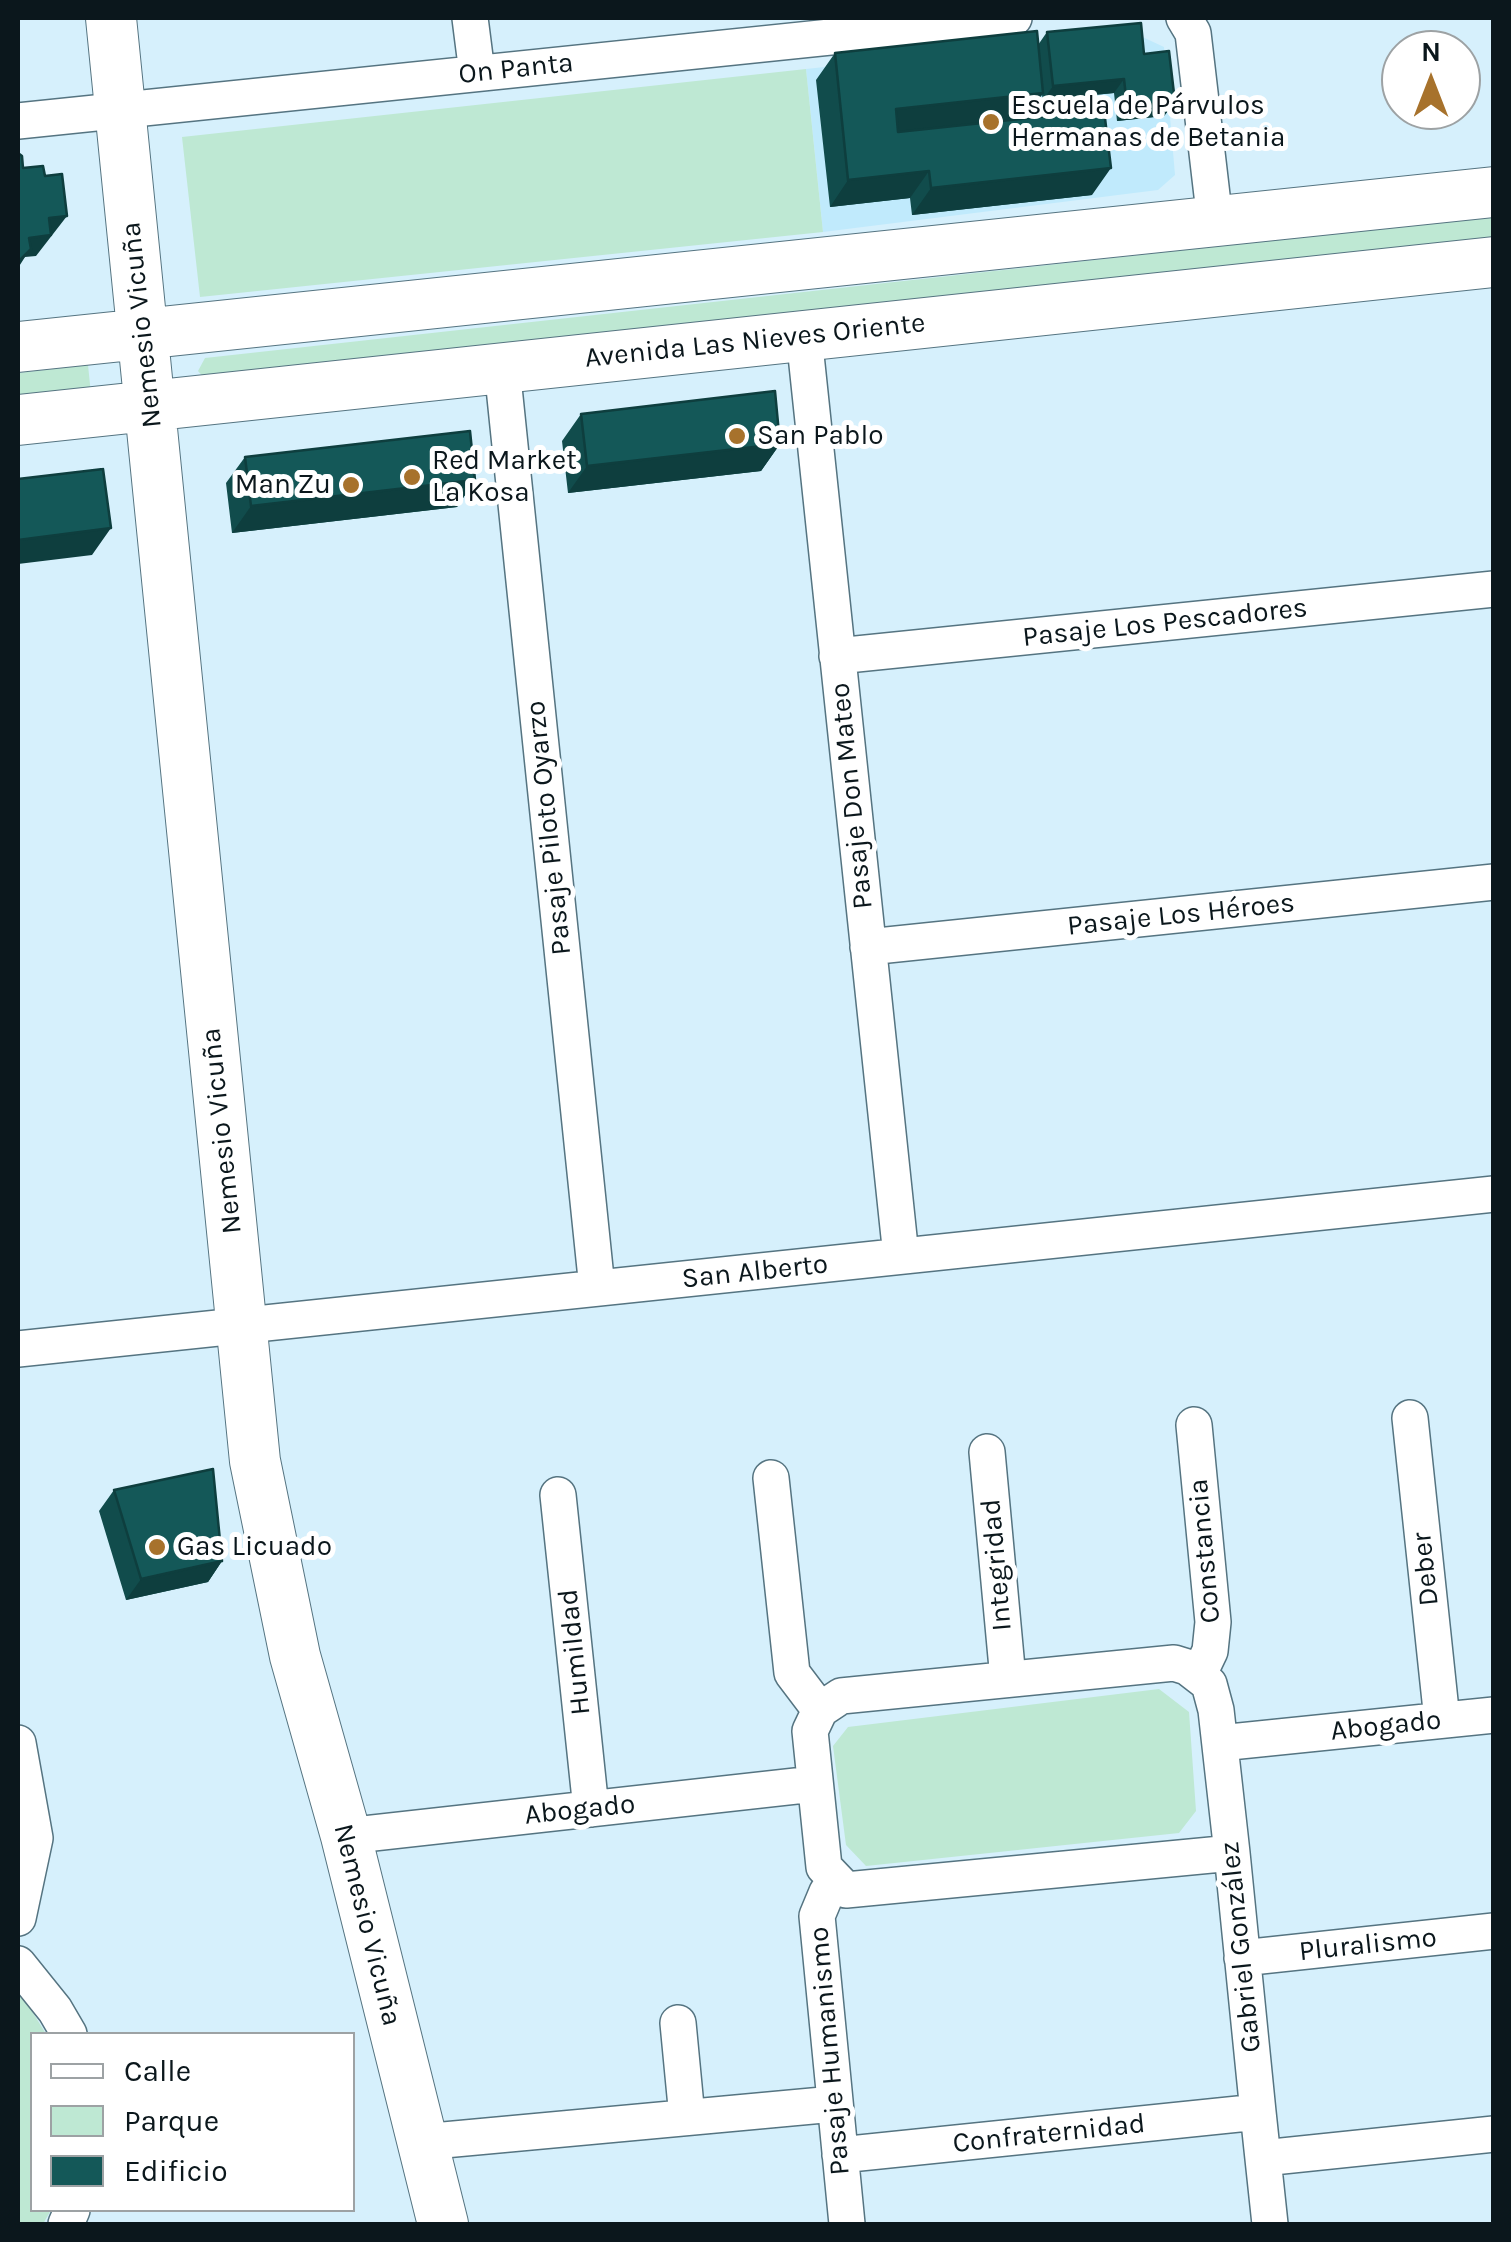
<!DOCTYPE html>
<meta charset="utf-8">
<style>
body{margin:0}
#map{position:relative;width:1511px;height:2242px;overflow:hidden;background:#d6f0fc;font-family:Karla,sans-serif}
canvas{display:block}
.frame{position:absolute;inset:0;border:20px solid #0b171c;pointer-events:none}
.legend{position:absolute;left:30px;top:2032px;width:325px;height:180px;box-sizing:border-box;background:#fff;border:2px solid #9da2a4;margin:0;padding:12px 18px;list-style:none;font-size:30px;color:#0b171c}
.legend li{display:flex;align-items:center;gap:20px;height:50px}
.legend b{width:50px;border:2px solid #9da2a4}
.north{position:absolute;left:1381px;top:30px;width:100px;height:100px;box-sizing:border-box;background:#fff;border:2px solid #9da2a4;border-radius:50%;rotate:0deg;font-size:28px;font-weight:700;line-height:40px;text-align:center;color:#0b171c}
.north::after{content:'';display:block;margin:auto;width:35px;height:45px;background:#a7722c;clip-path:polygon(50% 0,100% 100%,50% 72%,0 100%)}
</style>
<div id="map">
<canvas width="1511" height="2242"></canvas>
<div class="frame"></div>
<ul class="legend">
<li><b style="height:12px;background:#fff"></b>Calle</li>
<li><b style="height:28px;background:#bee8d3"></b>Parque</li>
<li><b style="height:28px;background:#145858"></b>Edificio</li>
</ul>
<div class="north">N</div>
</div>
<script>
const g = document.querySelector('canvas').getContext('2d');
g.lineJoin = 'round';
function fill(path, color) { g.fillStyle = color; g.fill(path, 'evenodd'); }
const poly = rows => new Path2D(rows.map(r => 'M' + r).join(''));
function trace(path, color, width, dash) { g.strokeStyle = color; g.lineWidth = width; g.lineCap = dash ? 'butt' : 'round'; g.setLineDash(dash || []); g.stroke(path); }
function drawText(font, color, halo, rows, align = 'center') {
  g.font = font + ' Karla,sans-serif'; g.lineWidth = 10; g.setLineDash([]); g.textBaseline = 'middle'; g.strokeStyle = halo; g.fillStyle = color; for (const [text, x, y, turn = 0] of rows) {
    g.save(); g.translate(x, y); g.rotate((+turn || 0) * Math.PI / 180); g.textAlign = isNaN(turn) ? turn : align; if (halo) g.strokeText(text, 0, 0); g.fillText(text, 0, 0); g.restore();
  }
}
const built = poly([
 [1134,33,1164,47,1175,175,1158,190,823,232,806,69]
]);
const green = poly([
 [806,69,823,232,200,297,182,137],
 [1493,216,1493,243,207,381,198,371,205,358],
 [88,365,91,394,18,402,18,373],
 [1159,1689,1189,1712,1196,1811,1179,1833,866,1866,846,1845,833,1746,848,1727],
 [18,1988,46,2034,32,2034,32,2210,51,2210,43,2224,18,2224]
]);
const street = poly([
 [470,18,477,73],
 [1184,18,1193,33,1215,221],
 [18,121,1014,18],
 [804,336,901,1256],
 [502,368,597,1288],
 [837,656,1494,589],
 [868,947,1494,882],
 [18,1349,1494,1194],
 [1410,1418,1442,1720],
 [1194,1425,1213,1622,1210,1651,1199,1674],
 [987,1452,1008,1679],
 [771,1478,792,1673,820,1710],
 [558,1495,591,1809],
 [18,1743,35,1838,18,1918],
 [1220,1743,1494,1715],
 [346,1836,814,1784],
 [1232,1853,846,1890,824,1867,810,1731,820,1710,841,1696,1174,1663,1187,1667,1209,1684,1216,1710,1232,1853,1258,2112,1270,2224],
 [837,1884,827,1892,817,1916,847,2224],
 [1242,1958,1494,1931],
 [18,1964,55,2010,69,2034],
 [678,2023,687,2117],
 [422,2142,834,2104],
 [840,2155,1258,2112],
 [1263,2158,1494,2134],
 [66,2224,72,2210]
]);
const secondary = poly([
 [111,18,255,1461,295,1656,346,1836,443,2224],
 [18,347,1494,192],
 [18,420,1494,262]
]);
const wall = poly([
 [1047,32,1144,54,1175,102,1164,116,1117,121,1114,93,1043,100,1042,95,1026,118,1092,195,912,215,910,198,830,207,816,80,835,53,1038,45],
 [581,414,780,444,761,471,568,493,562,441],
 [245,457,475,480,457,507,232,533,226,483],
 [114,1490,222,1561,208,1582,126,1600,99,1511]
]);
const shadedWall = poly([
 [1124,79,1114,93,1043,100,1053,86],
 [1043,93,1024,120,877,136,896,109],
 [1175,102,1164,116,1117,121,1127,106],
 [1111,168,1092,195,912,215,931,188],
 [929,171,910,198,830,207,848,180],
 [67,216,36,256,25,257,18,268,18,262,29,238,49,218],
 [780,444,761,471,568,493,587,466],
 [475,480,457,507,232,533,251,506],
 [111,528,92,555,18,564,18,540],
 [222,1561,208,1582,126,1600,141,1579]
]);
const building = poly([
 [1141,23,1144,54,1169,51,1175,102,1127,106,1124,79,1053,86,1047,32,1141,23],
 [1037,31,1043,93,896,109,898,132,1104,110,1111,168,931,188,929,171,848,180,835,53,1037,31],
 [18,153,22,156,23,168,43,166,45,176,62,174,67,216,49,218,51,235,29,238,31,249,18,262,18,153],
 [775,391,780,444,587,466,581,414,775,391],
 [470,431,475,480,251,506,245,457,470,431],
 [103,469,111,528,18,540,18,479,103,469],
 [213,1469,222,1561,141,1579,114,1490,213,1469]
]);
const markers = [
 [991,122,10,"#a7722c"],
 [737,436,10,"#a7722c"],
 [412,477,10,"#a7722c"],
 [351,485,10,"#a7722c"],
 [157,1547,10,"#a7722c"]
];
const streetNames = [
 ["On Panta",516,69,-6],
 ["Nemesio Vicuña",142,325,-96],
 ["Avenida Las Nieves Oriente",755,341,-6],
 ["Pasaje Los Pescadores",1165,623,-6],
 ["Pasaje Don Mateo",852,796,-96],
 ["Pasaje Piloto Oyarzo",549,828,-96],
 ["Pasaje Los Héroes",1181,915,-6],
 ["Nemesio Vicuña",222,1131,-96],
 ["San Alberto",755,1272,-6],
 ["Constancia",1205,1551,-95],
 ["Integridad",997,1565,-95],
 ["Deber",1426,1569,-96],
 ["Humildad",575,1652,-96],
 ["Abogado",1386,1726,-6],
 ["Abogado",580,1810,-6],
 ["Nemesio Vicuña",367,1925,76],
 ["Pluralismo",1368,1945,-6],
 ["Gabriel González",1241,1947,-96],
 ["Pasaje Humanismo",830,2051,-95],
 ["Confraternidad",1049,2134,-6]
];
const poiNames = [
 ["Escuela de Párvulos",1011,106],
 ["Hermanas de Betania",1011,138],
 ["San Pablo",757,436],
 ["Red Market",432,461],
 ["La Kosa",432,493],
 ["Man Zu",331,485,"right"],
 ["Gas Licuado",177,1547]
];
fill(built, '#c0eafc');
fill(green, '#bee8d3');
trace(street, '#557481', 38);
trace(secondary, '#557481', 52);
trace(street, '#fff', 35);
trace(secondary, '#fff', 50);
fill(wall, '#114c4c');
fill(shadedWall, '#0e3e3e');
fill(building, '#145858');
trace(building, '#0e3e3e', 2.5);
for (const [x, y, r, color] of markers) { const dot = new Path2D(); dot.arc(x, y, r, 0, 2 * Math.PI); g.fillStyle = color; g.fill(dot); trace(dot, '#fff', 4); }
drawText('28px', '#0b171c', '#fff', streetNames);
drawText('28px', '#0b171c', '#fff', poiNames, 'left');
</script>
